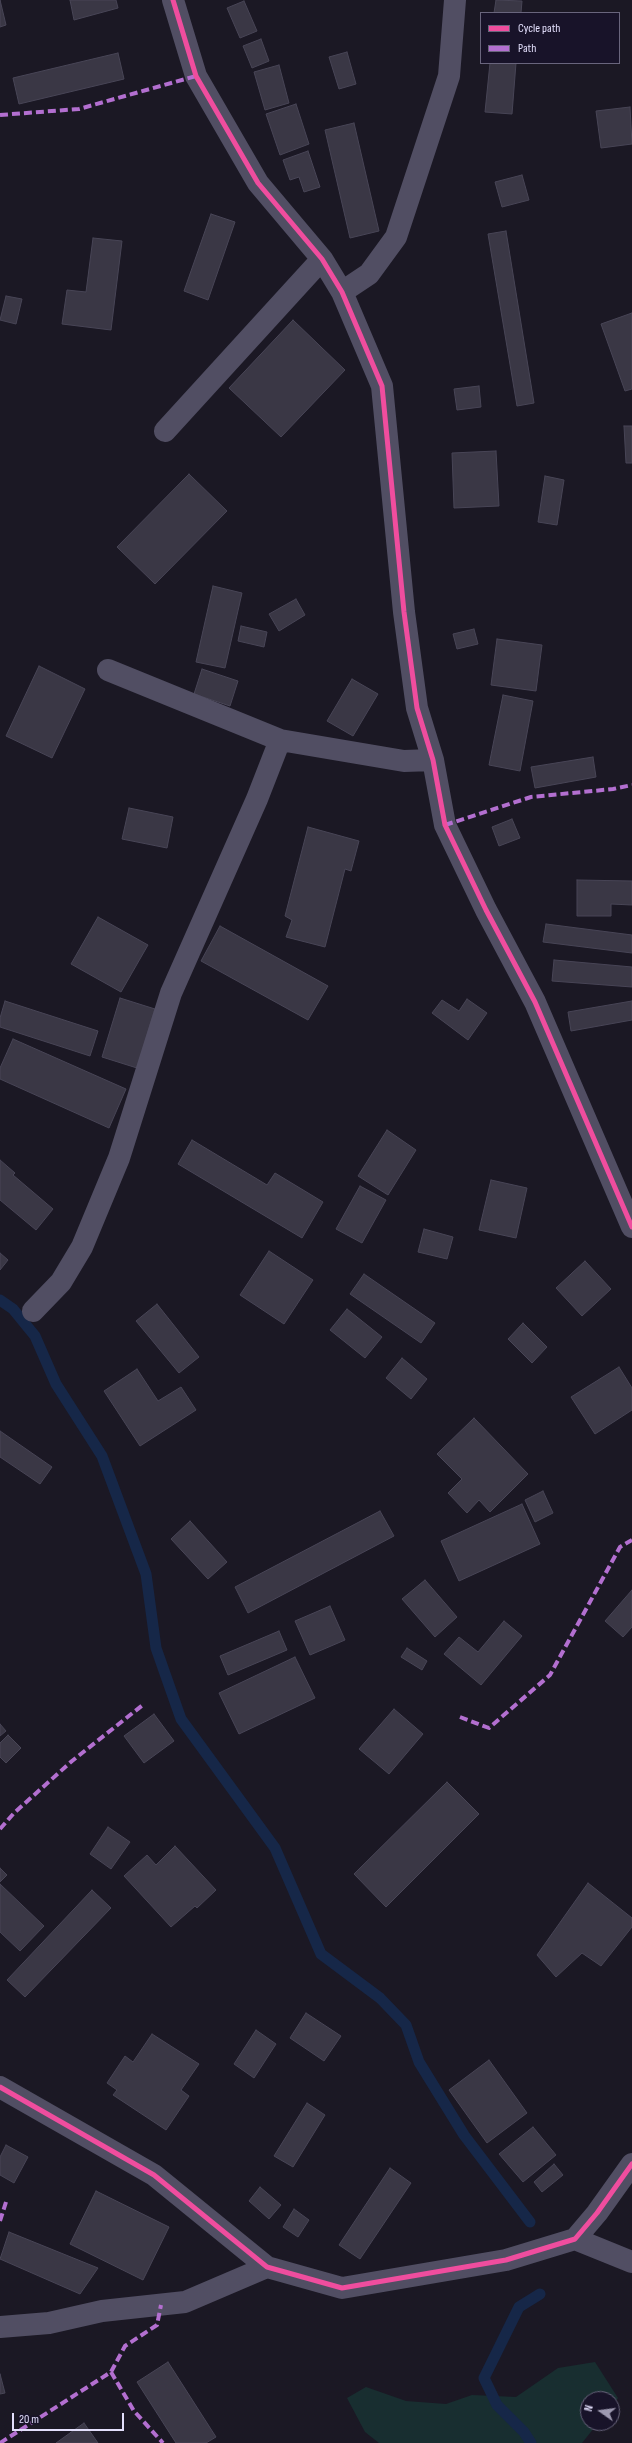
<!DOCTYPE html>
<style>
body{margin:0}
#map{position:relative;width:632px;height:2443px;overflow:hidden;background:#1b1824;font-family:"Sofia Sans Condensed",sans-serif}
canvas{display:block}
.legend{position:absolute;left:480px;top:12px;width:140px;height:52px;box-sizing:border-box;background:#181329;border:1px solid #69657d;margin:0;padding:5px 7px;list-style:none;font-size:12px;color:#e3dffc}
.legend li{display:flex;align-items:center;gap:8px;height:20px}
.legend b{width:20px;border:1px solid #69657d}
.north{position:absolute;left:580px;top:2391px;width:40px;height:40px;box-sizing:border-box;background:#181329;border:1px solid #69657d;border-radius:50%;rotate:284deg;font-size:11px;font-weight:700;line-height:16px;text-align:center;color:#e3dffc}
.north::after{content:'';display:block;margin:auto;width:14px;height:18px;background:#9d99b0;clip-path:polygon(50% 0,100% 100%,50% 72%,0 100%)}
.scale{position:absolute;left:12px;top:2413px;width:112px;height:18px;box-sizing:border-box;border:2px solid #e3dffc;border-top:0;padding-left:5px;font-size:12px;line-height:14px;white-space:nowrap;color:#e3dffc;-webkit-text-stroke:3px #181329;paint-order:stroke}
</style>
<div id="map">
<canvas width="632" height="2443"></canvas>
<ul class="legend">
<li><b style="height:5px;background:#ef4d9e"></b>Cycle path</li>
<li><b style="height:5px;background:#b36fd0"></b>Path</li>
</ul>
<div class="north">N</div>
<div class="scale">20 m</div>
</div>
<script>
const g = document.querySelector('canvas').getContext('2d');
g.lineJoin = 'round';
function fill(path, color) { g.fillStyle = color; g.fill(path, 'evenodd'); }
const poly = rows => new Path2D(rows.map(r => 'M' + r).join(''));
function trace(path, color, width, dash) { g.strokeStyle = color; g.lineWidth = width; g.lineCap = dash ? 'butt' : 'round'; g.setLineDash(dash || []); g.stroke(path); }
const green = poly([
 [595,2362,618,2398,612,2406,612,2399,588,2399,588,2423,598,2423,582,2443,379,2443,365,2432,347,2398,366,2387,406,2401,446,2404,472,2395,516,2397,558,2368]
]);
const stream = poly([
 [0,1300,13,1309,35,1336,56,1384,102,1456,146,1574,156,1648,181,1719,275,1848,321,1954,380,1998,406,2025,419,2062,464,2135,530,2222],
 [531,2443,524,2432,497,2405,484,2378,519,2307,540,2294]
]);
const building = poly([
 [0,0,6,25,0,27,0,0],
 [70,0,116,0,118,8,74,20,70,0],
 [496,0,522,1,521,13,494,13,496,0],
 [244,1,257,31,240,38,227,8,244,1],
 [261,39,269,61,252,68,243,46,261,39],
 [347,52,356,84,339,89,329,57,347,52],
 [118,53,124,79,19,104,13,78,118,53],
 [490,63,516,63,512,114,485,112,490,63],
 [279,65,289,103,265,110,254,72,279,65],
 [296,104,309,144,280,155,266,114,296,104],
 [630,107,632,144,601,148,596,111,630,107],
 [354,123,379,231,350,238,325,130,354,123],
 [308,151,320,187,304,192,299,177,290,180,283,160,308,151],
 [522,175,529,200,502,207,495,182,522,175],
 [211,214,235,222,208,300,184,291,211,214],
 [506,231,534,403,517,406,488,234,506,231],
 [93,238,122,241,111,330,62,324,67,290,86,292,93,238],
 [6,296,22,299,16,324,0,320,6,296],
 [632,313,632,389,625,391,601,324,632,313],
 [293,320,345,370,281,437,229,388,293,320],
 [479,386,481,407,457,410,454,389,479,386],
 [624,426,632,426,632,463,626,463,624,426],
 [496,451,499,506,454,508,452,453,496,451],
 [189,474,227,511,155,584,117,547,189,474],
 [545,476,564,480,557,525,538,522,545,476],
 [213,586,242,593,225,668,196,662,213,586],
 [296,599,305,615,279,631,269,614,296,599],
 [241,626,267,632,264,647,238,641,241,626],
 [474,629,478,644,457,649,453,634,474,629],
 [497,639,542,645,536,691,491,685,497,639],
 [39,666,85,689,52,758,6,736,39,666],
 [202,669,238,681,230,706,194,694,202,669],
 [352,679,378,694,353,736,327,721,352,679],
 [503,695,533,701,520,771,489,765,503,695],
 [593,757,596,777,535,788,531,767,593,757],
 [129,808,173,817,167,848,122,839,129,808],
 [512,819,520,838,499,846,492,827,512,819],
 [308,827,359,841,351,871,345,869,325,947,286,937,292,920,285,916,308,827],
 [577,880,632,881,632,905,611,904,611,916,577,916,577,880],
 [98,917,148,945,121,992,71,964,98,917],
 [546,924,632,935,632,953,543,942,546,924],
 [220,926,328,986,308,1020,201,961,220,926],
 [554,960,632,967,632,987,552,981,554,960],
 [120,998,155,1009,137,1068,102,1057,120,998],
 [467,999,487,1013,468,1040,432,1013,442,1000,459,1011,467,999],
 [5,1001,98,1031,90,1056,0,1027,0,1018,5,1001],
 [632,1001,632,1020,571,1031,568,1012,632,1001],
 [13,1039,126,1089,109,1128,0,1079,0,1068,13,1039],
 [387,1130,416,1150,388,1195,358,1176,387,1130],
 [192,1140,267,1185,275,1173,323,1202,302,1238,178,1164,192,1140],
 [0,1160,15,1173,13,1175,53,1209,36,1230,0,1200,0,1160],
 [491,1180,527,1188,516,1238,479,1230,491,1180],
 [360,1186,386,1200,362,1243,336,1229,360,1186],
 [424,1229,453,1237,447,1259,418,1252,424,1229],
 [269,1251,313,1280,284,1324,240,1295,269,1251],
 [0,1253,8,1260,0,1270,0,1253],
 [585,1261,611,1289,582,1316,556,1288,585,1261],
 [364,1274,435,1323,421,1343,350,1294,364,1274],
 [157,1304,199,1357,179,1373,136,1321,157,1304],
 [347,1309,382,1337,365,1358,330,1330,347,1309],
 [523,1323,547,1347,532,1363,508,1339,523,1323],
 [402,1358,427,1379,411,1399,386,1378,402,1358],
 [619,1367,632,1388,632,1410,595,1434,571,1397,619,1367],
 [137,1369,158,1401,181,1387,196,1410,140,1446,104,1391,137,1369],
 [474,1418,528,1474,490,1512,479,1500,467,1513,448,1493,462,1479,437,1454,474,1418],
 [0,1431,52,1467,40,1484,0,1457,0,1431],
 [543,1491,553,1513,535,1522,525,1500,543,1491],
 [522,1504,540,1544,459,1581,441,1541,522,1504],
 [380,1511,394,1536,248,1613,235,1587,380,1511],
 [190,1521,227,1562,208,1579,171,1539,190,1521],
 [425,1580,457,1617,435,1637,402,1599,425,1580],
 [632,1590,632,1627,623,1637,605,1621,632,1590],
 [330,1606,345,1640,310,1655,295,1621,330,1606],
 [504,1621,522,1636,481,1685,444,1654,459,1637,478,1652,504,1621],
 [279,1631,287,1650,228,1675,220,1656,279,1631],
 [407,1648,427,1661,422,1670,401,1657,407,1648],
 [295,1657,315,1698,239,1734,219,1693,295,1657],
 [394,1709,423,1734,389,1774,359,1749,394,1709],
 [154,1714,174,1741,144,1763,124,1736,154,1714],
 [0,1724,6,1731,0,1736,0,1724],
 [8,1735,21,1748,6,1763,0,1757,0,1743,8,1735],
 [447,1782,479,1814,386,1907,354,1874,447,1782],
 [108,1827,130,1842,111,1869,90,1854,108,1827],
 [175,1846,216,1890,197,1908,195,1906,171,1927,124,1876,147,1855,156,1865,175,1846],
 [0,1868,7,1875,0,1882,0,1868],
 [588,1883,632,1918,632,1927,601,1966,582,1953,556,1977,537,1955,588,1883],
 [0,1884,44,1926,20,1951,0,1932,0,1884],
 [92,1890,111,1908,25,1997,7,1980,92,1890],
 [306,2013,341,2036,324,2061,290,2038,306,2013],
 [256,2030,276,2044,254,2078,234,2064,256,2030],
 [152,2034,199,2064,181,2090,189,2096,166,2130,113,2095,117,2090,107,2083,125,2056,133,2062,152,2034],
 [489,2060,527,2113,487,2143,449,2090,489,2060],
 [307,2103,325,2115,293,2167,274,2156,307,2103],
 [533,2127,556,2155,523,2182,499,2154,533,2127],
 [6,2145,28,2157,14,2183,0,2175,0,2157,6,2145],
 [554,2164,563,2175,542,2192,534,2182,554,2164],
 [390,2168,411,2183,360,2259,339,2245,390,2168],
 [260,2187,281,2205,269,2219,249,2201,260,2187],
 [96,2191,169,2227,143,2280,70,2244,96,2191],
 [294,2209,309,2220,298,2237,283,2227,294,2209],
 [9,2232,98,2268,80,2294,0,2259,9,2232],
 [168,2362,216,2437,206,2443,176,2443,137,2382,168,2362],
 [0,2374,5,2393,0,2394,0,2374],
 [84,2423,98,2443,56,2443,84,2423]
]);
const minor = poly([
 [173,0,196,76,258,183,322,259,342,292,382,386,404,612,417,708,433,760,445,825,486,910,535,1002,632,1227],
 [342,292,369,274,396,237,449,76,455,0],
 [165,431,322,259],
 [108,670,280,740],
 [33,1311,61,1282,82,1247,119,1158,171,993,257,799,280,740,404,761,433,760],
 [0,2087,154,2175,267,2267,342,2288,506,2260,575,2239,597,2213,632,2164],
 [575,2239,632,2262],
 [0,2327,49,2323,102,2311,185,2302,267,2267]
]);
const quiet = poly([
 [0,115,79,109,196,76],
 [445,825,531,797,613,789,632,785],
 [460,1717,489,1728,550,1675,620,1547,632,1540],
 [0,1829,14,1813,72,1761,144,1704],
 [0,2221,6,2202],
 [111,2372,134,2411,163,2443],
 [0,2443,111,2372,125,2346,157,2325,161,2305]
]);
const cycleway = poly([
 [173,0,196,76,258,183,322,259,342,292,382,386,404,612,417,708,433,760,445,825,486,910,535,1002,632,1227],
 [0,2087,154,2175,267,2267,342,2288,506,2260,575,2239,597,2213,632,2164]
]);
fill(green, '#182e30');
trace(stream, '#162748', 11);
fill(building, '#3a3745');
trace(building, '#484556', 1);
trace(minor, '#514e63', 22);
trace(quiet, '#b36fd0', 4, [8, 4]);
trace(cycleway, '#ef4d9e', 5);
</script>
